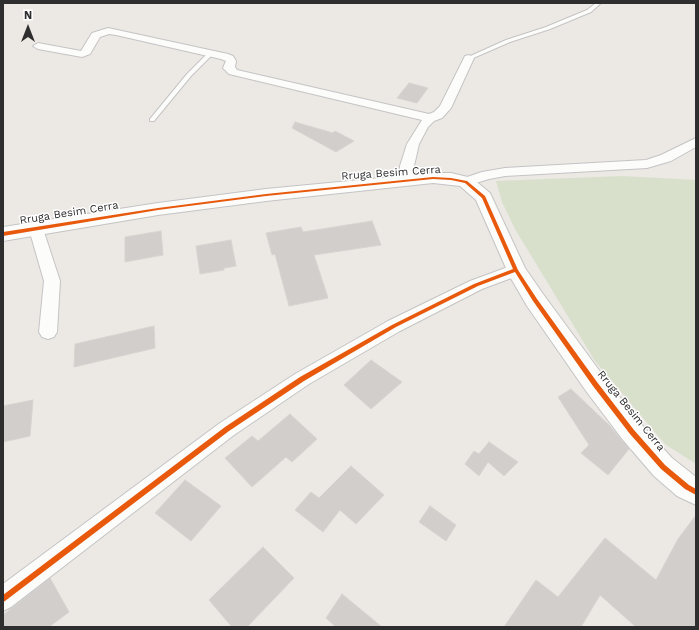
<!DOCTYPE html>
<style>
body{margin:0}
#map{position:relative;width:699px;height:630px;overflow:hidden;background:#ece8e4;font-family:"Work Sans",sans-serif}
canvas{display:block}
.frame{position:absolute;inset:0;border:4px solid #2e2e2e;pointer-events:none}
.north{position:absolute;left:8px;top:8px;width:40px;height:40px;-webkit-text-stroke:3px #fff;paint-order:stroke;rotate:0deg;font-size:11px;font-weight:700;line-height:16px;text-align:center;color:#2e2e2e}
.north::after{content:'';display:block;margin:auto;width:14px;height:18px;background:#2e2e2e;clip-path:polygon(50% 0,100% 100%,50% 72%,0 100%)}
</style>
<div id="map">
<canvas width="699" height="630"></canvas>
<div class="frame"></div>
<div class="north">N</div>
</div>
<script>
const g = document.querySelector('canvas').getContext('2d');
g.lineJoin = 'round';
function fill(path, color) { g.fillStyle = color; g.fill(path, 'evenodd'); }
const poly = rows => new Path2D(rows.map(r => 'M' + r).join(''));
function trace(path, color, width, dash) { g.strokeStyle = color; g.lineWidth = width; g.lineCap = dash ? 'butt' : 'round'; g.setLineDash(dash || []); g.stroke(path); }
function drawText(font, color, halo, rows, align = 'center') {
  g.font = font + ' "Work Sans",sans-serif'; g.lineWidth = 3; g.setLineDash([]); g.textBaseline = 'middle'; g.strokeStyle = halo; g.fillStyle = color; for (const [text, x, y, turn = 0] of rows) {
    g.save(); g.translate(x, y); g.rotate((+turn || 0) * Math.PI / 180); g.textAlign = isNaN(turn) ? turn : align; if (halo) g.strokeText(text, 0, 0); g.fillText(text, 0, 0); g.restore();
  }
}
const cemetery = poly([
 [622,176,696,180,696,464,665,444,595,361,515,229,502,202,496,181]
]);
const building = poly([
 [409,83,428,88,417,103,397,98,409,83],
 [295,122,333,133,335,131,354,141,336,152,292,128,295,122],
 [372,221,381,245,314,255,328,298,289,306,275,254,272,255,266,233,301,227,303,232,372,221],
 [161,231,163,255,125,262,125,237,161,231],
 [231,240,236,266,224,268,224,270,200,274,196,246,231,240],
 [154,326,155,348,74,367,75,344,154,326],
 [371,360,402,382,371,409,344,385,371,360],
 [571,389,610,426,629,449,608,475,581,453,589,445,558,397,571,389],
 [33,400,30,436,3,442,3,406,33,400],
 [290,414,317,439,292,462,286,457,252,487,225,458,252,436,258,441,290,414],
 [489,442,518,462,504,476,488,462,479,476,465,464,474,451,479,454,489,442],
 [351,466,384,495,356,524,340,510,323,532,295,510,311,492,319,498,351,466],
 [185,480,221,506,191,541,155,513,185,480],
 [430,506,456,525,446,541,419,522,430,506],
 [696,515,696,627,636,627,600,595,581,627,504,627,536,580,558,597,605,538,656,580,678,539,696,515],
 [263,547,294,578,247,627,232,627,209,600,263,547],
 [50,578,69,612,49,627,3,627,3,615,50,578],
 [342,594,382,627,336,627,326,618,342,594]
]);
const lane = poly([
 [596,3,601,3,591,12,550,29,510,42,471,59,466,58,506,40,546,27,587,10,596,3],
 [209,52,214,53,191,76,154,121,150,121,150,119,187,74,209,52]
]);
const street = poly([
 [108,28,228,54,233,56,236,61,235,67,237,70,429,114,434,112,440,106,465,56,469,55,474,58,451,108,442,118,434,121,428,127,419,144,414,166,414,180,412,183,407,184,402,183,400,180,400,166,407,144,422,120,229,74,223,68,226,61,221,59,116,35,109,34,100,37,90,54,82,57,38,49,33,46,38,43,81,51,92,33,108,28],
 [696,138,696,147,671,161,647,168,505,176,489,179,466,186,461,185,459,182,461,179,482,172,505,168,646,160,661,155,696,138],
 [36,224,41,225,43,229,60,281,57,332,54,337,48,339,42,337,39,332,44,281,29,229,31,225,36,224],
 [516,264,522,266,524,270,522,274,482,289,400,331,309,384,234,435,11,607,3,611,3,584,220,423,295,374,388,321,470,281,516,264]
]);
const secondary = poly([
 [433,173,451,173,472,178,490,193,525,268,543,294,604,377,641,424,672,458,696,477,696,505,677,496,654,476,623,440,586,391,527,306,509,275,476,200,460,186,433,183,266,201,158,215,3,241,3,227,158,203,266,189,433,173]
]);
const cycleway = poly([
 [433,177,451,178,467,181,485,196,518,270,537,299,597,382,634,430,665,465,689,485,696,489,696,495,685,489,661,469,630,434,593,386,533,301,515,272,478,286,396,327,304,381,229,431,5,601,3,602,3,595,225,427,300,377,392,325,474,284,513,269,482,198,465,183,451,180,433,179,266,196,158,210,3,236,3,232,158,208,266,194,433,177]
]);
const streetNames = [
 ["Rruga Besim Cerra",391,173,-4],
 ["Rruga Besim Cerra",69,213,-9],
 ["Rruga Besim Cerra",631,411,51]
];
fill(cemetery, '#d8e0cc');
fill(building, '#d1cecb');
trace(building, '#d7d4d0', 1);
trace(lane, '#c5c4c5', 2);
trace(street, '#c5c4c5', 2);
trace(secondary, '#c5c4c5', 2);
fill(lane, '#fcfcfb');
fill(street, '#fcfcfb');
fill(secondary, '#fcfcfb');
fill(cycleway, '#e8590c');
drawText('11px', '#2e2e2e', '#fff', streetNames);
</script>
